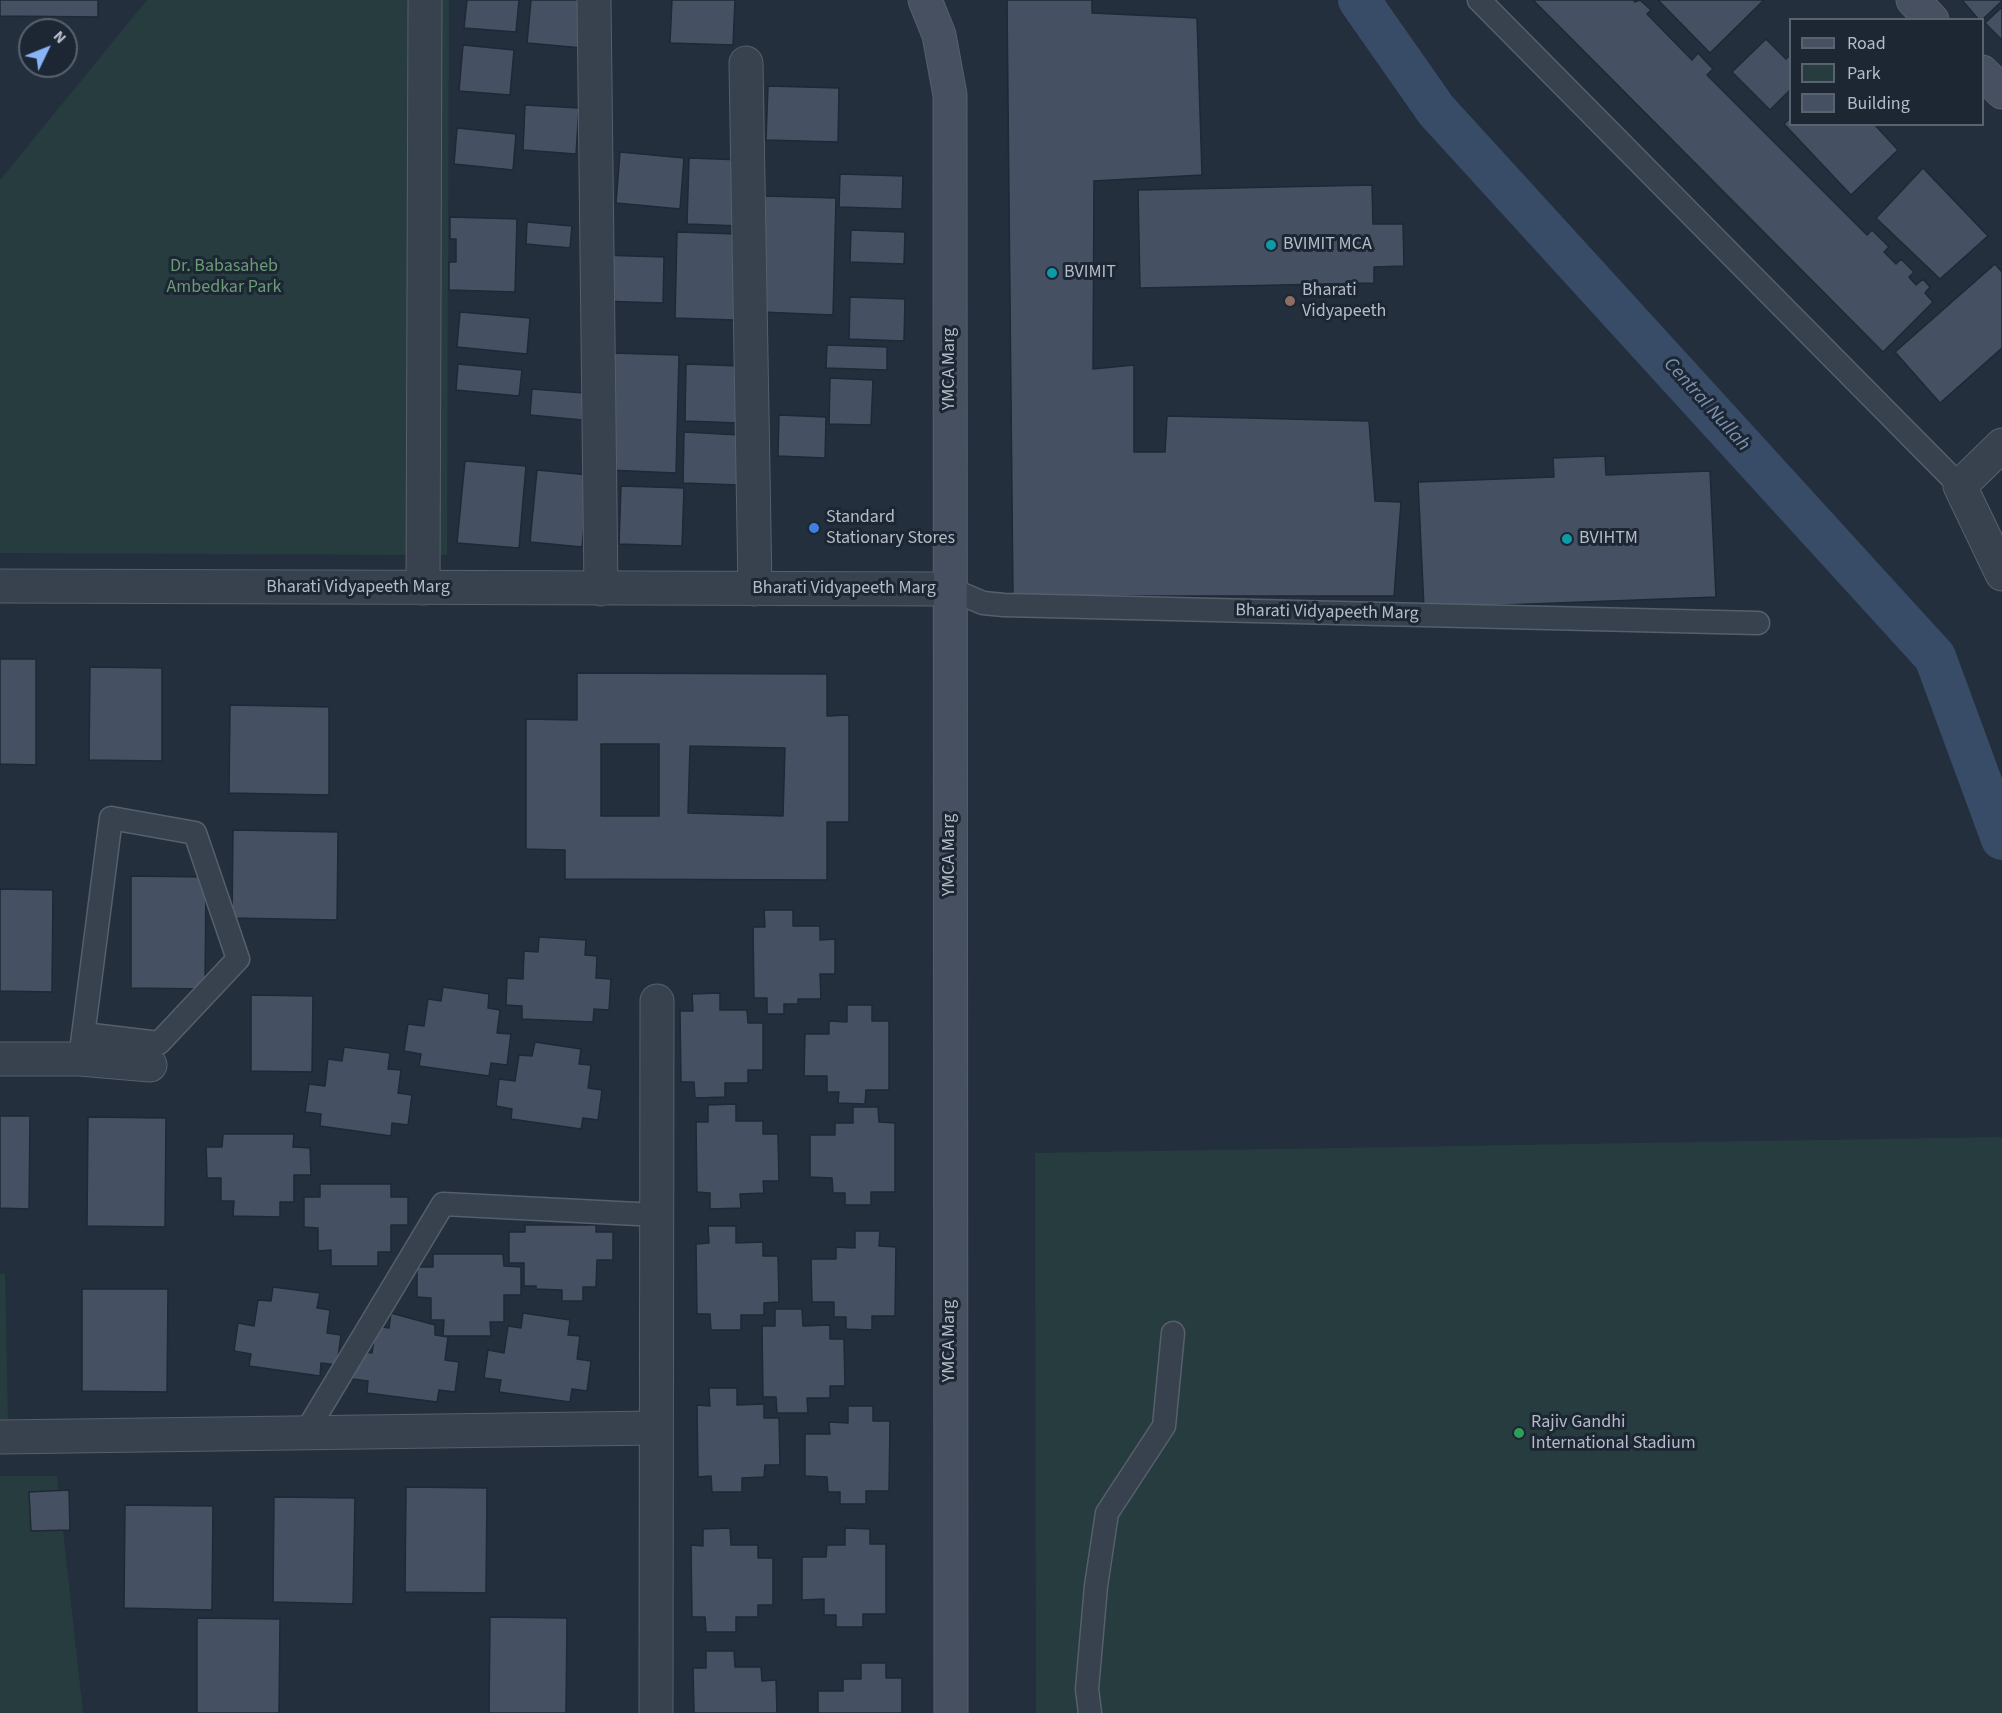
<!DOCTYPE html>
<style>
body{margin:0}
#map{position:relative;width:2002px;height:1713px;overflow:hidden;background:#242f3e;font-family:"Source Sans 3",sans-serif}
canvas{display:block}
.legend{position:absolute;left:1789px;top:18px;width:195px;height:108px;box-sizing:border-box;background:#1d2633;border:2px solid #59626f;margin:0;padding:8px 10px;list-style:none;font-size:18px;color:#b4bcc9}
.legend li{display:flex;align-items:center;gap:12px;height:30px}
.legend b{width:30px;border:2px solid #59626f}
.north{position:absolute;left:18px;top:18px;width:60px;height:60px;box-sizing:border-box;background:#1d2633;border:2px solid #59626f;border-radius:50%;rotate:47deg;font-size:16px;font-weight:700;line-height:24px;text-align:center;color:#b4bcc9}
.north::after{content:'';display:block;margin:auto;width:21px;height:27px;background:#8ab4f8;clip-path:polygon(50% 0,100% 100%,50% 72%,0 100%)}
</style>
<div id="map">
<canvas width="2002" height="1713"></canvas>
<ul class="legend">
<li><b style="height:8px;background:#465061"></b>Road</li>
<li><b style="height:16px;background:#263c3f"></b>Park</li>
<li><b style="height:16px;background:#455162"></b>Building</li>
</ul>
<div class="north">N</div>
</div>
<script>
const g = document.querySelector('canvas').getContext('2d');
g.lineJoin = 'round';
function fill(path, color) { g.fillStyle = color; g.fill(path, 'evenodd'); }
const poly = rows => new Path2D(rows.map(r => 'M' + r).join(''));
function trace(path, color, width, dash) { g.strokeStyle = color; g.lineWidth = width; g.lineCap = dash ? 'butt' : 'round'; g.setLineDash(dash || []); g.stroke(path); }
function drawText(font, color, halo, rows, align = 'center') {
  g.font = font + ' "Source Sans 3",sans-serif'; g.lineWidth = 6; g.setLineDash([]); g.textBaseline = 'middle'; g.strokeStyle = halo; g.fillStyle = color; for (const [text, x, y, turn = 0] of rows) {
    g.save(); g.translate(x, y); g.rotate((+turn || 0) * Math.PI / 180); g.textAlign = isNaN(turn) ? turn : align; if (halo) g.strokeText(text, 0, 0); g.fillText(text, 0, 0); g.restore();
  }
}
const green = poly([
 [147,0,449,0,447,555,0,553,0,180],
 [2002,1137,2002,1713,1036,1713,1035,1153],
 [0,1274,5,1274,8,1420,0,1420],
 [0,1476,57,1476,83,1713,0,1713]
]);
const canal = poly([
 [1359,0,1436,110,1935,657,2002,839]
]);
const building = poly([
 [0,0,98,0,98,17,0,16,0,0],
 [467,0,519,0,516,32,464,28,467,0],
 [531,0,586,0,582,48,527,43,531,0],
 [672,0,735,0,733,45,670,43,672,0],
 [1007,0,1092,0,1092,13,1197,18,1202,175,1094,181,1093,369,1134,365,1134,452,1165,452,1167,416,1369,421,1375,501,1401,502,1394,596,1013,596,1007,0],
 [1533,0,1633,0,1635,2,1640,0,1651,10,1647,14,1692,60,1698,53,1713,69,1707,75,1867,235,1872,230,1889,247,1884,252,1896,264,1901,259,1914,272,1909,277,1916,285,1923,279,1930,287,1925,293,1933,302,1883,352,1533,0],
 [1658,0,1764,0,1710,53,1658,0],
 [1962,0,2002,0,2002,1,1982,20,1979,20,1962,0],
 [2002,7,2002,40,1985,23,2002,7],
 [1766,39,1786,59,1790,55,1790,90,1770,110,1732,72,1766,39],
 [463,45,514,50,510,95,459,91,463,45],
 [768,86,839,88,838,142,766,140,768,86],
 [525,105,579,108,576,154,523,150,525,105],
 [1790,118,1790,124,1874,124,1898,150,1851,195,1784,124,1790,118],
 [457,128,516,134,513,170,454,164,457,128],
 [620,152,684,158,680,209,616,203,620,152],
 [689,158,743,160,741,226,687,224,689,158],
 [1923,168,1988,236,1940,279,1876,218,1923,168],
 [840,174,903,176,902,209,839,207,840,174],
 [1372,185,1373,224,1403,224,1404,266,1374,267,1374,283,1140,288,1138,190,1372,185],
 [765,196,836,198,833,315,761,312,765,196],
 [450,217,517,219,515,292,449,290,449,262,456,262,456,239,450,239,450,217],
 [527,222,572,226,570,248,526,244,527,222],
 [851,230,905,232,904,264,850,262,851,230],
 [677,232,736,234,734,320,675,318,677,232],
 [600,255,664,257,663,303,599,301,600,255],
 [1995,264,2002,272,2002,348,1940,403,1895,352,1995,264],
 [850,297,905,299,904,341,849,339,850,297],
 [460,312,530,318,527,354,457,347,460,312],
 [827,345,887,347,887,370,826,368,827,345],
 [611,353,679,355,676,473,608,470,611,353],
 [458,364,522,370,519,396,456,390,458,364],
 [686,364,740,366,738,423,685,421,686,364],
 [830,378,873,380,871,425,829,424,830,378],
 [532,389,584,393,582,420,530,415,532,389],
 [779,415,826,417,825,458,778,456,779,415],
 [684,432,740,435,738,485,683,483,684,432],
 [1605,456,1606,475,1710,471,1716,597,1424,608,1418,482,1554,477,1553,458,1605,456],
 [465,461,526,466,519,548,457,543,465,461],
 [537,470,589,475,582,547,530,542,537,470],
 [621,486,684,488,682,546,619,544,621,486],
 [0,659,36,659,36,765,0,764,0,659],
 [90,667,162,668,162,761,89,760,90,667],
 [577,673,827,674,827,716,849,715,849,822,827,822,827,880,565,879,565,850,526,849,526,719,577,720,577,673],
 [601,744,659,744,659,816,601,816,601,744],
 [690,746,785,748,783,816,688,813,690,746],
 [230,705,329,707,329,795,229,793,230,705],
 [233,830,338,832,337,920,232,918,233,830],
 [131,876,206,877,205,989,131,988,131,876],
 [0,889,53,890,52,992,0,991,0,889],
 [764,910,793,910,793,926,820,926,820,940,835,939,835,974,820,974,821,999,798,999,798,1004,784,1004,784,1014,767,1014,767,998,754,998,753,927,765,927,764,910],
 [539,937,586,940,585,955,597,956,596,978,611,979,609,1010,594,1009,593,1022,522,1019,522,1006,506,1005,507,978,523,979,524,951,538,952,539,937],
 [443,987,489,994,488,1008,500,1010,497,1033,511,1034,507,1065,491,1063,489,1076,419,1066,421,1054,404,1051,408,1024,424,1026,428,999,441,1001,443,987],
 [720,993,720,1010,747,1010,748,1023,763,1023,763,1070,748,1070,748,1083,725,1083,725,1097,695,1098,694,1082,681,1082,680,1011,693,1011,692,994,720,993],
 [251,995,313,996,312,1072,251,1071,251,995],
 [847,1005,872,1005,872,1021,889,1021,889,1090,866,1090,865,1104,838,1103,839,1092,827,1092,827,1076,804,1076,805,1034,829,1034,829,1021,847,1022,847,1005],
 [535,1042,581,1049,579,1064,591,1065,588,1088,602,1090,598,1120,583,1118,581,1129,511,1119,512,1109,496,1106,499,1079,515,1081,519,1055,532,1056,535,1042],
 [344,1047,390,1053,388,1069,401,1070,398,1093,412,1095,408,1125,392,1123,391,1136,320,1126,321,1114,305,1112,309,1084,325,1086,328,1059,342,1061,344,1047],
 [736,1104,736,1121,763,1121,763,1134,778,1134,779,1181,763,1181,764,1193,740,1194,741,1208,710,1209,710,1193,697,1192,696,1122,708,1122,708,1105,736,1104],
 [853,1107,878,1107,879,1122,895,1123,895,1192,871,1192,871,1205,845,1205,845,1193,833,1193,832,1178,810,1177,810,1135,835,1135,835,1123,853,1123,853,1107],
 [0,1116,30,1116,29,1209,0,1208,0,1116],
 [88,1117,166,1118,165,1227,87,1226,88,1117],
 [223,1134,294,1134,293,1147,310,1148,311,1175,294,1175,294,1202,280,1202,280,1217,233,1216,234,1201,221,1201,221,1178,207,1178,206,1147,222,1147,223,1134],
 [320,1184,391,1184,391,1197,408,1197,408,1225,391,1225,391,1252,378,1252,378,1266,331,1266,331,1250,318,1251,318,1228,304,1227,304,1197,320,1197,320,1184],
 [525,1225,596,1225,596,1232,613,1232,613,1260,597,1260,596,1287,583,1287,583,1301,562,1301,562,1290,536,1289,536,1286,524,1286,524,1263,509,1263,509,1232,525,1232,525,1225],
 [708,1226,736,1226,736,1243,763,1242,763,1256,778,1256,779,1302,764,1303,764,1315,741,1315,741,1330,711,1330,710,1314,697,1314,696,1244,709,1243,708,1226],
 [855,1231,880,1231,879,1246,896,1247,895,1316,872,1316,872,1330,846,1329,846,1317,834,1317,834,1302,812,1302,811,1259,836,1259,836,1247,855,1248,855,1231],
 [433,1254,503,1254,504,1266,521,1267,521,1295,504,1295,504,1322,490,1322,491,1336,443,1336,444,1320,431,1320,431,1298,417,1297,417,1267,433,1267,433,1254],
 [273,1287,320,1293,317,1308,330,1310,327,1333,341,1335,337,1365,321,1363,320,1376,249,1366,251,1354,234,1351,238,1323,254,1326,258,1300,271,1301,273,1287],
 [82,1289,168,1289,167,1392,82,1391,82,1289],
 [775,1309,802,1309,803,1326,830,1325,830,1339,844,1339,845,1386,830,1386,830,1398,807,1398,808,1413,777,1413,776,1397,763,1397,762,1326,775,1326,775,1309],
 [391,1313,435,1325,435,1335,448,1337,445,1360,459,1362,455,1392,439,1390,437,1402,367,1393,368,1381,352,1379,358,1351,372,1353,376,1326,389,1328,391,1313],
 [523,1313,570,1320,568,1335,580,1336,577,1359,591,1361,587,1391,572,1389,570,1402,499,1392,501,1380,484,1378,488,1350,504,1353,508,1326,521,1328,523,1313],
 [709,1388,737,1388,737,1405,764,1404,764,1418,779,1418,780,1465,765,1465,764,1477,742,1478,742,1492,712,1492,711,1476,698,1477,697,1405,710,1406,709,1388],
 [848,1406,873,1406,873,1421,890,1421,889,1491,866,1491,866,1504,840,1504,840,1492,828,1492,827,1477,805,1476,805,1434,830,1434,829,1422,848,1423,848,1406],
 [406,1487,487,1488,486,1593,405,1592,406,1487],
 [69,1490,70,1530,31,1531,29,1492,69,1490],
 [274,1497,355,1498,353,1604,273,1602,274,1497],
 [125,1505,213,1506,212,1610,124,1608,125,1505],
 [730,1528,731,1545,758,1545,758,1558,773,1558,773,1605,758,1605,758,1617,736,1617,736,1632,706,1632,705,1617,692,1617,691,1545,703,1546,703,1529,730,1528],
 [845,1528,870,1529,870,1544,886,1544,886,1614,863,1614,863,1627,836,1627,836,1615,824,1615,824,1599,802,1600,802,1557,826,1557,827,1545,845,1545,845,1528],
 [490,1617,567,1618,566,1713,489,1713,490,1617],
 [197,1618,280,1619,279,1713,197,1713,197,1618],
 [706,1651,734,1651,735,1667,761,1667,762,1681,776,1680,777,1713,694,1713,693,1668,706,1668,706,1651],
 [861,1663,886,1663,886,1678,902,1678,902,1713,818,1713,818,1691,843,1691,843,1679,861,1679,861,1663]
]);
const service = poly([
 [1479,0,1960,486],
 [950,589,983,603,1004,605,1758,623],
 [80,1059,111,818,195,833,238,959,159,1043,84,1034],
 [306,1432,443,1204,657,1215],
 [1090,1713,1087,1689,1096,1586,1107,1513,1164,1426,1173,1333]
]);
const minor = poly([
 [594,0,601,589],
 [746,63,755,589],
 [0,586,950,589],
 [423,588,425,0],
 [0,1059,80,1059,150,1065],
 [0,1437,656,1428],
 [656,1713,657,1001]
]);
const tertiary = poly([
 [2002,445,1960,486,2002,574]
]);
const secondary = poly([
 [925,0,939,35,950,95,951,1713],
 [1913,0,1932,20],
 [1982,72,2002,92]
]);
const markers = [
 [1271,245,6,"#0f9aa8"],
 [1052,273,6,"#0f9aa8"],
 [1290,301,6,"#8d6e63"],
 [814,528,6,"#3f7fe0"],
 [1567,539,6,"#0f9aa8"],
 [1519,1433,6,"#2e9e5b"]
];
const poiNames = [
 ["BVIMIT MCA",1283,245],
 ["BVIMIT",1064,273],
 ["Bharati",1302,291],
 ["Vidyapeeth",1302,312],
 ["Standard",826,518],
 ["Stationary Stores",826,539],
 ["BVIHTM",1579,539],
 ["Rajiv Gandhi",1531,1423],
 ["International Stadium",1531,1444]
];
const parkNames = [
 ["Dr. Babasaheb",224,267],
 ["Ambedkar Park",224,288]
];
const streetNames = [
 ["YMCA Marg",950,369,-90],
 ["Bharati Vidyapeeth Marg",358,588],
 ["Bharati Vidyapeeth Marg",844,589],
 ["Bharati Vidyapeeth Marg",1327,613,1],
 ["YMCA Marg",950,855,-90],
 ["YMCA Marg",950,1341,-90]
];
const waterNames = [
 ["Central Nullah",1706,405,48]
];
fill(green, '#263c3f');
trace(canal, '#394c67', 42);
fill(building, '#455162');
trace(building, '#1f2835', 1.5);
trace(service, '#565f6c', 25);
trace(minor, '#565f6c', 35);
trace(tertiary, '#565f6c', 35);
trace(secondary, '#565f6c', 35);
trace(service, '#38414e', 22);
trace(minor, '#38414e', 33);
trace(tertiary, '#38414e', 33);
trace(secondary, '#465061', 33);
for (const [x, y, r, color] of markers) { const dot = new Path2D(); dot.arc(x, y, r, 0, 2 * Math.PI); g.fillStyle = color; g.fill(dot); trace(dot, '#1d2633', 2); }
drawText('18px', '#b4bcc9', '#1d2633', poiNames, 'left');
drawText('18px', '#6b9a76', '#1d2633', parkNames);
drawText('18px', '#b4bcc9', '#1d2633', streetNames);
drawText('italic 20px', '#7c92b1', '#1d2633', waterNames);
</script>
